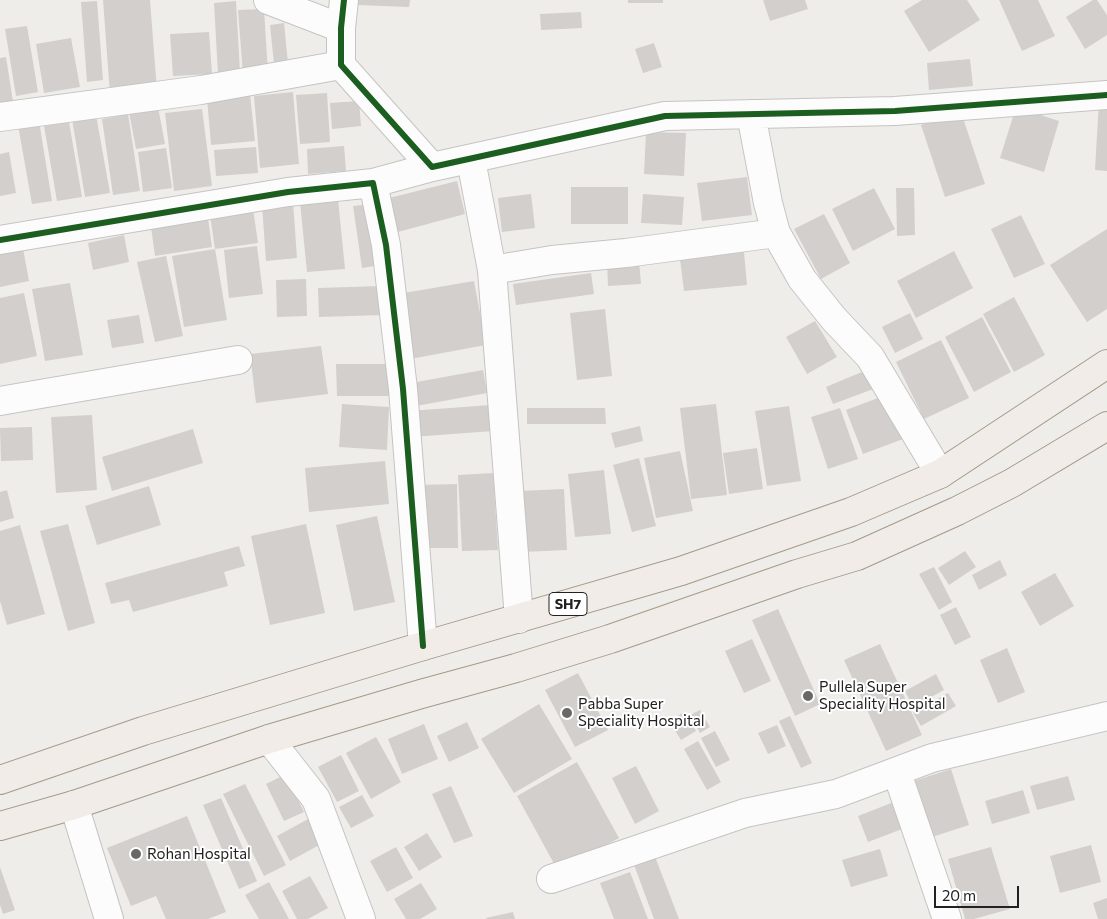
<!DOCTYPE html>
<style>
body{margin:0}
#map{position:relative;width:1107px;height:919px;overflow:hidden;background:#efedea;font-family:Commissioner,sans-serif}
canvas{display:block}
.scale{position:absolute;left:934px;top:886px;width:85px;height:22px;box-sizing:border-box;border:2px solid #212121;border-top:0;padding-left:6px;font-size:15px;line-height:18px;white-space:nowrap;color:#212121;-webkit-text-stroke:4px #fff;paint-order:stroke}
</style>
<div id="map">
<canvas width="1107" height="919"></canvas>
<div class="scale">20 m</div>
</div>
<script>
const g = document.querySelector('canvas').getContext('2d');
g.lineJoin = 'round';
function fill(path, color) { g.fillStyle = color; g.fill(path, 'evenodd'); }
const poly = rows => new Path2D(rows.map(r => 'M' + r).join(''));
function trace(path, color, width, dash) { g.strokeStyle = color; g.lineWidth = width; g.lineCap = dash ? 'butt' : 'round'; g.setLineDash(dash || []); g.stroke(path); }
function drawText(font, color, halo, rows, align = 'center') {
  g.font = font + ' Commissioner,sans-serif'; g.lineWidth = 4; g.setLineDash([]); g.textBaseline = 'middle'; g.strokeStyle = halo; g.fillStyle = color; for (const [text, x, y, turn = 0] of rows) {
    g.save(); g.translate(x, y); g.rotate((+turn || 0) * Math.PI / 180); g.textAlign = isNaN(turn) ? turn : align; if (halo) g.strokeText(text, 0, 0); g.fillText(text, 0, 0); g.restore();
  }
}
const building = poly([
 [103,0,150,0,157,91,110,94],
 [357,0,410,0,409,7,357,5],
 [628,0,663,0,663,3,628,3],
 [763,0,805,0,808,9,770,21],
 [922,0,967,0,980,20,929,52,904,11],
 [999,0,1038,0,1055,36,1022,51],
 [1093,0,1097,0,1107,15,1107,35,1085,49,1066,17],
 [97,1,103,80,87,82,81,2],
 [236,1,240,73,218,74,214,3],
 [264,9,268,73,243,75,238,10],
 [581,12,582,28,541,30,540,14],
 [284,23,288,63,274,64,270,25],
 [27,26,38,92,16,96,5,29],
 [209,32,212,74,173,76,170,34],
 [71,38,80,87,44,93,36,44],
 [654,43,662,67,643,73,635,49],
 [6,57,13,102,0,104,0,58],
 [970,59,973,86,929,90,927,63],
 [293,92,299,164,260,168,254,96],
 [327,93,330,142,300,144,296,95],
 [250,94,255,141,211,145,207,98],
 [359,101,361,126,332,129,330,103],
 [1099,101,1107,102,1107,171,1095,170],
 [158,107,165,144,136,149,129,112],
 [1016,107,1059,121,1044,172,1000,158],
 [202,109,212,186,174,191,165,113],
 [961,112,985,184,945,197,921,125],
 [128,114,140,191,113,195,102,119],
 [96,115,110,193,85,197,72,119],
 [39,121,52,201,32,204,18,125],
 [69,122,82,197,57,201,44,126],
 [646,132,686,133,684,176,644,174],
 [344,146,346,171,308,174,307,149],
 [256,147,258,173,216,176,214,150],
 [166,148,172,188,143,192,138,152],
 [9,152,16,193,0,196,0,154],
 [747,177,752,215,702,221,697,183],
 [457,181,465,214,394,233,385,199],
 [571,187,628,187,628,224,571,224],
 [874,188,895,229,853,251,832,209],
 [896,188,914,188,915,235,897,236],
 [531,194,535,228,502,232,498,198],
 [643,194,684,197,682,225,641,223],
 [338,199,345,269,307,272,300,202],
 [252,202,258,243,215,249,209,208],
 [293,202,297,258,266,261,262,205],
 [371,204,380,265,362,268,353,206],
 [207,211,212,247,155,256,150,220],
 [824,214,850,263,821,279,794,229],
 [1021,215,1045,264,1014,278,991,229],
 [1107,229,1107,309,1087,322,1050,265],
 [124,235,129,262,93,270,88,243],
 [22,243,29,281,0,287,0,247],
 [257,246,263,294,229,298,224,250],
 [215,249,227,320,184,327,172,256],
 [954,251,973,288,916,318,897,281],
 [744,252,747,285,684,291,680,259],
 [166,256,183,336,155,342,137,262],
 [639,260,641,284,608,286,607,262],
 [591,273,594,294,516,305,513,284],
 [306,279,307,316,277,317,276,280],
 [474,281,486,345,410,359,398,294],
 [70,283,83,355,45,361,32,289],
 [382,286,383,315,319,317,318,288],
 [24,293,37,356,0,364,0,298],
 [1014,297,1045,355,1014,372,983,314],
 [605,309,612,376,577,380,570,313],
 [910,313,923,339,895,353,882,327],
 [139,315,144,343,112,348,107,320],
 [982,317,1011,372,974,392,945,337],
 [815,321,837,357,807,374,786,337],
 [941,340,969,398,924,419,896,362],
 [321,346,328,394,256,403,250,354],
 [336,364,390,364,390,396,337,396],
 [869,369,876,388,833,404,826,387],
 [483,370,487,393,416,406,411,383],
 [886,395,903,439,863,454,846,410],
 [342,404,389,407,387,450,339,447],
 [716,404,727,495,691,499,680,408],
 [491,405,493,431,412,437,409,411],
 [789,406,801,481,767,486,755,411],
 [527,408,605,408,606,424,527,424],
 [840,408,858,459,828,469,811,417],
 [92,415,97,490,56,493,51,417],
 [640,426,643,441,615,448,611,433],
 [32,427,33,460,1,461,0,428],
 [193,429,203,463,112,491,102,457],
 [757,448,763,489,729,494,723,453],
 [680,451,693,511,656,518,644,458],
 [639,458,656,526,632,532,613,465],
 [385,461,389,504,309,512,305,468],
 [604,470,611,534,575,537,568,474],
 [493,473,498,550,462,551,458,475],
 [457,484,458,548,419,548,419,485],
 [149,486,161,525,97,545,85,506],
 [564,489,567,550,522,552,519,491],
 [7,490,14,518,0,522,0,492],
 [377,516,395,602,354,611,336,525],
 [68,524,95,623,68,631,40,531],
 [306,524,325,613,270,625,251,536],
 [20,525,45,614,7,625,0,601,0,531],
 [239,546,245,566,224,572,228,586,133,612,129,600,111,604,105,583],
 [965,551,976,567,949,585,938,568],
 [1000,560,1007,575,979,590,972,575],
 [934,567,952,602,939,610,919,574],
 [1055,573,1074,606,1040,626,1021,592],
 [956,607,971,637,955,645,940,615],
 [778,609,820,704,795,716,752,620],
 [752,639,771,681,744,693,725,651],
 [880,644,922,735,886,751,844,660],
 [1007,648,1025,692,998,703,980,660],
 [578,673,608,730,575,747,545,690],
 [936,674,944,690,913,707,905,691],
 [948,693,956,706,921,726,913,713],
 [539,704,572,759,514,793,481,739],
 [700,710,710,727,700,733,690,715],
 [684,712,696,731,681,740,669,721],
 [790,716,812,763,801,768,779,721],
 [467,722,479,748,449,762,437,736],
 [424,724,438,759,402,774,388,739],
 [777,725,786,746,768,754,758,733],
 [715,731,730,760,716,767,701,738],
 [376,737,401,782,371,799,346,753],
 [698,741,721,782,707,790,684,749],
 [341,755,359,791,337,802,318,767],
 [577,762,619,838,558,871,517,796],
 [636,766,659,811,635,824,612,778],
 [951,769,969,825,932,837,914,781],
 [286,774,304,812,284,821,266,784],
 [1068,776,1075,800,1037,810,1030,786],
 [245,784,286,865,264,876,223,794],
 [451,786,473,836,454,843,432,794],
 [1023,790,1030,813,992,824,985,801],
 [362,795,374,816,351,828,339,807],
 [221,798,257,881,239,889,203,805],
 [899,800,910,826,868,842,858,816],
 [187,816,226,912,208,919,166,919,156,896,131,906,107,848],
 [310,818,323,843,290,861,277,836],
 [427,833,442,857,419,871,404,847],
 [1091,845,1101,882,1060,893,1050,856],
 [396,847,413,878,387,892,370,861],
 [991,847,1010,909,974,919,965,919,948,859],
 [880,849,888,876,851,887,842,860],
 [654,854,679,919,654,919,633,862],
 [0,867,15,910,3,914,0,905],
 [630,872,648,919,614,919,600,883],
 [310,876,328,908,308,919,297,919,282,891],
 [269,882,289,919,259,919,245,895],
 [421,883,437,909,420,919,406,919,394,899],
 [1107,898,1107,919,1098,919,1093,903],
 [513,912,515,919,486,919,486,918]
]);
const street = poly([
 [268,0,341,28],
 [344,0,341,28,341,65,432,167,665,116,895,111,1107,95],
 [751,114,768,203,776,233,802,279,834,319,870,357,940,474],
 [0,117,201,90,341,65],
 [471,160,492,270,519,619],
 [373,183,432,167],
 [0,240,288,192,373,183,386,245,403,389,423,646],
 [492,270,552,260,626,253,776,233],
 [0,401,238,360],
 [269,739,316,799,361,919],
 [897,773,947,919],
 [74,805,109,919],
 [551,879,745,813,836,794,932,758,1107,716]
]);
const primary = poly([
 [0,780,143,731,423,646,681,571,851,512,940,474,1107,364],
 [0,826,74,805,269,739,421,694,516,668,610,639,797,574,857,556,957,511,1012,483,1107,426]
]);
const cycleway = poly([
 [344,0,341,28,341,65,432,167,665,116,895,111,1107,95],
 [0,240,288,192,373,183,386,245,403,389,423,646]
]);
const markers = [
 [808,696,6,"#696867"],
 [567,713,6,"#696867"],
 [136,854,6,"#696867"]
];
const shields = [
 [568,604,38]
];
const shieldNames = [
 ["SH7",568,604]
];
const poiNames = [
 ["Pullela Super",819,687],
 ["Speciality Hospital",819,704],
 ["Pabba Super",578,704],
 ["Speciality Hospital",578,721],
 ["Rohan Hospital",147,854]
];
fill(building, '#d2cfcd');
trace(street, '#c5c4c2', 30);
trace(primary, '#a49a88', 30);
trace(street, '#fdfcfc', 28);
trace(primary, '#f1ece7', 28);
trace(cycleway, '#1b5e20', 6);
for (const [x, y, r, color] of markers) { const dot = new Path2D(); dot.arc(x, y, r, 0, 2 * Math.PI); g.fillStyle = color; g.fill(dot); trace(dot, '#fff', 2); }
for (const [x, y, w] of shields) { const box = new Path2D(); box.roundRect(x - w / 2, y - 11.5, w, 23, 4); g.fillStyle = '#fff'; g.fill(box); trace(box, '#212121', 1); }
drawText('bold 14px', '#212121', null, shieldNames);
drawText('15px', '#212121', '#fff', poiNames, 'left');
</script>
